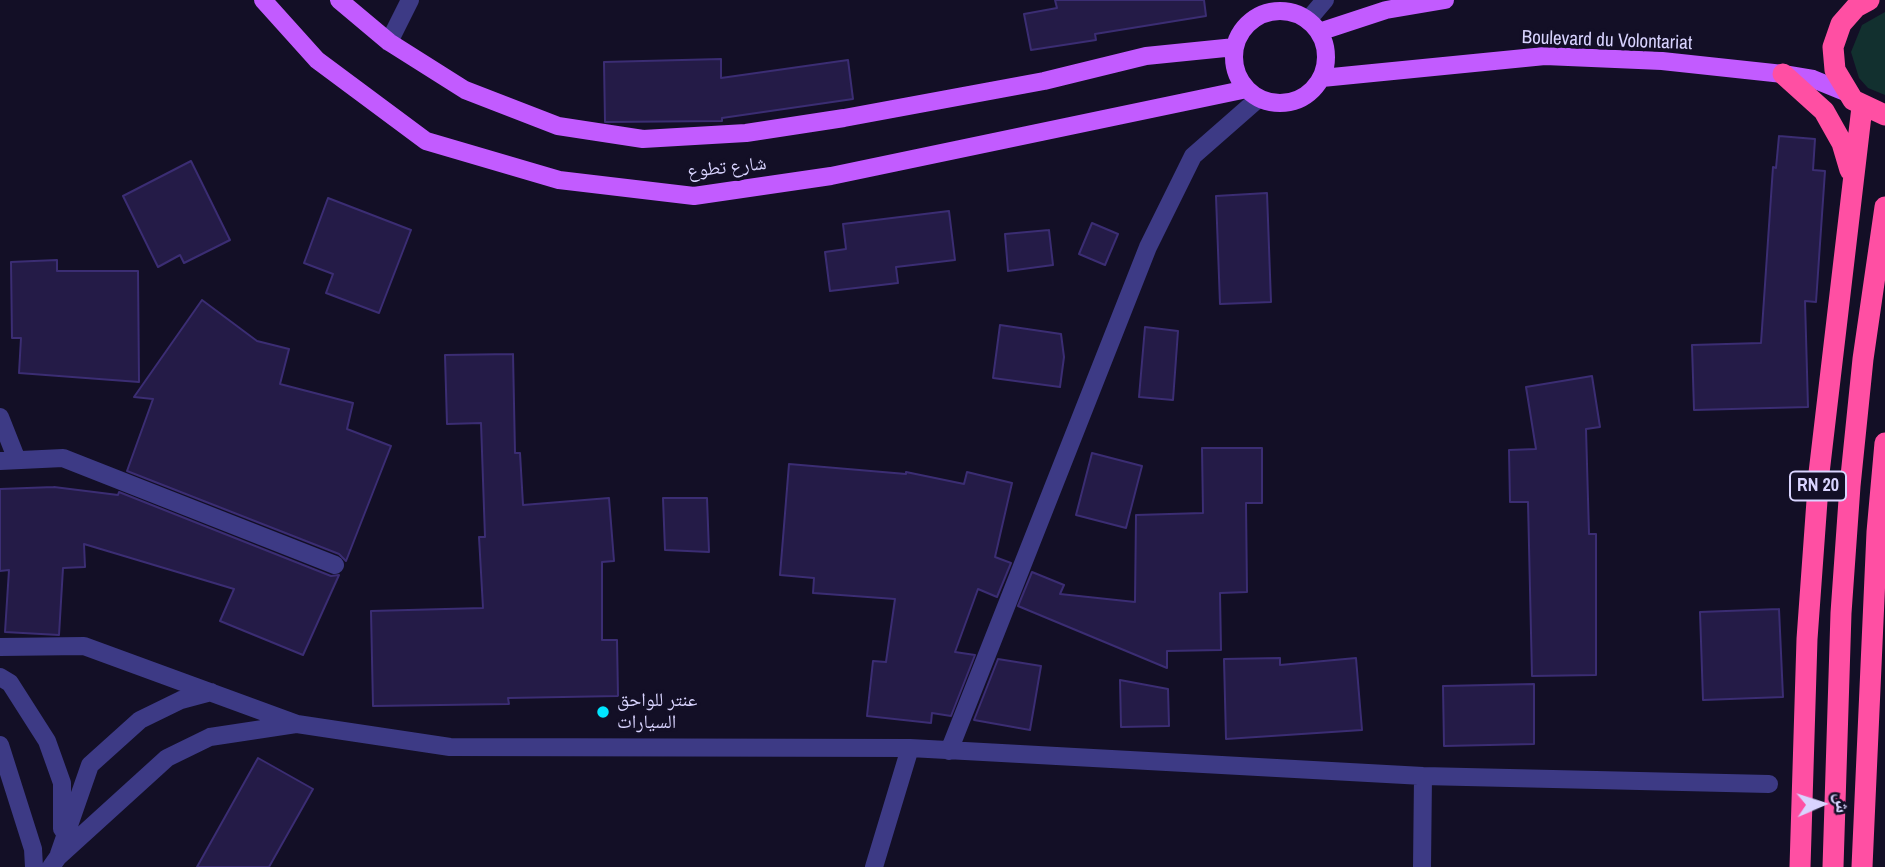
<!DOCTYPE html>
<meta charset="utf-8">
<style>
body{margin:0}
#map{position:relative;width:1885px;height:867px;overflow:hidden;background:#130f26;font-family:"Archivo Narrow","Noto Naskh Arabic",sans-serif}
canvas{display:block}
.north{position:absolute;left:1787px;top:769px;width:70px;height:70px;-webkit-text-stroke:5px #130f26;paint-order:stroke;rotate:87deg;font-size:19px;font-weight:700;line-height:28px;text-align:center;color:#d9d4ff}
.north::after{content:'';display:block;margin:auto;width:24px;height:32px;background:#d9d4ff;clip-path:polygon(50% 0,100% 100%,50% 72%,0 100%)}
</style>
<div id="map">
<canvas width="1885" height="867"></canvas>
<div class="north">ش</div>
</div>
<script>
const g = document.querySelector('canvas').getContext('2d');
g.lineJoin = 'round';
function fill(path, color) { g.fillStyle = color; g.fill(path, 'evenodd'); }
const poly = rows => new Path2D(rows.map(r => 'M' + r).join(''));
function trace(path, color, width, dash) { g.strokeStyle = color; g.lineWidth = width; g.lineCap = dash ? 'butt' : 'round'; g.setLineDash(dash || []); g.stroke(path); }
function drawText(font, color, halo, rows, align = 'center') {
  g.font = font + ' "Archivo Narrow","Noto Naskh Arabic",sans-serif'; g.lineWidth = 7; g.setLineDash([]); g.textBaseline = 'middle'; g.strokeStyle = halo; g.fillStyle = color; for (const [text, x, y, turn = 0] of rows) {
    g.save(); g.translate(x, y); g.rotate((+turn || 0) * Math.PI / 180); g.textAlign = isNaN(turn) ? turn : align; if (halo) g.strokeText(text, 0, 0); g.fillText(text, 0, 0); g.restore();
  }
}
const green = poly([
 [1885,12,1885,95,1868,88,1859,78,1851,52,1862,25]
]);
const building = poly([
 [1055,0,1204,0,1206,16,1095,34,1096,40,1031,50,1024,14,1057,8,1055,0],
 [721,59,721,78,848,60,853,99,722,118,722,121,605,122,604,62,721,59],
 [1779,136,1815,139,1813,170,1825,171,1816,302,1805,301,1808,407,1694,410,1692,345,1761,343,1773,167,1776,168,1779,136],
 [191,161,230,240,184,263,180,255,158,267,123,196,191,161],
 [1267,193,1271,302,1220,304,1216,196,1267,193],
 [328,198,411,230,379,313,326,293,333,274,304,263,328,198],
 [949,211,955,260,896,267,898,283,830,291,825,252,846,249,843,224,949,211],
 [1092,223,1118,234,1105,265,1079,254,1092,223],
 [1049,230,1053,265,1008,271,1005,234,1049,230],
 [57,260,57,271,138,271,139,382,19,373,21,338,12,338,11,262,57,260],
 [202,300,257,341,289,349,280,384,353,403,347,429,391,446,346,561,339,554,127,471,153,399,134,397,202,300],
 [1000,325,1061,334,1064,357,1060,387,993,378,1000,325],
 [1145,327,1178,331,1173,400,1139,397,1145,327],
 [513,354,515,453,520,453,523,505,609,498,614,561,602,562,602,640,617,640,618,696,508,698,509,704,373,706,371,611,483,608,479,537,485,537,481,423,447,424,445,355,513,354],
 [1592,376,1600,427,1586,429,1589,534,1596,534,1596,675,1532,676,1528,502,1510,502,1509,450,1536,449,1526,387,1592,376],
 [1202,448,1262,448,1262,503,1246,503,1247,592,1220,593,1221,650,1167,651,1167,668,1018,606,1032,572,1064,585,1060,594,1135,602,1136,515,1203,513,1202,448],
 [1092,453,1142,466,1126,528,1076,515,1092,453],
 [789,464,906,474,906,472,964,484,967,472,1012,483,995,557,1011,563,997,597,978,589,955,652,975,655,951,716,932,713,931,723,867,716,873,661,886,662,895,599,813,593,814,578,780,575,789,464],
 [54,487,118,495,119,492,331,576,339,575,303,655,220,621,234,589,84,544,85,567,63,568,59,635,5,632,9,570,0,571,0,489,54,487],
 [663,498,707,498,709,552,665,550,663,498],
 [1779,609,1783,697,1703,700,1700,612,1779,609],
 [1280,658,1280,665,1356,658,1362,730,1226,739,1224,659,1280,658],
 [998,659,1041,666,1030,730,974,720,998,659],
 [1120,680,1168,689,1169,726,1121,727,1120,680],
 [1534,684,1534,744,1444,746,1443,686,1534,684],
 [258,758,313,789,269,867,197,867,258,758]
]);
const minor = poly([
 [1308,20,1325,0],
 [389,42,410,0],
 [0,417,17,460],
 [0,461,63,458,335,565],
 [0,647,84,646,297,724,450,747,910,748,1423,776,1769,784],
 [0,677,10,683,47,741,62,783,62,829],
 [0,745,33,849,34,867],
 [949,751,1148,247,1193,156,1258,99],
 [59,854,90,765,140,720,181,700,211,692],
 [51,867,58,857,167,758,210,737,296,724],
 [874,867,910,748],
 [1422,867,1423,776]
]);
const major = poly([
 [263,0,317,60,426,141,559,180,694,196,831,176,1247,89],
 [339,0,389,42,465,90,558,126,643,139,746,133,844,118,1044,81,1146,56,1235,47],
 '1234 57a46 46 0 1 1 92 0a46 46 0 1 1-92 0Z',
 [1319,32,1386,10,1445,0],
 [1322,78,1545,56,1662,61,1783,74,1813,79,1845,92]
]);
const highway = poly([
 [1869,0,1856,7,1841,24,1833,47,1835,70,1853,100,1885,115],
 [1783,74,1824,111,1842,143,1850,170],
 [1800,867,1807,639,1819,473,1862,107],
 [1833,867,1841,613,1850,486,1863,359,1885,207],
 [1862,867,1877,532,1885,443]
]);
const markers = [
 [603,712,7,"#00e5ff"]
];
const shields = [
 [1818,486,56]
];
const shieldNames = [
 ["RN 20",1818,486]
];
const streetNames = [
 ["Boulevard du Volontariat",1607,41,2],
 ["شارع تطوع",727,168,-6]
];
const poiNames = [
 ["عنتر للواحق",617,701],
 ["السيارات",617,723]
];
fill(green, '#12302f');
fill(building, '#241b47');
trace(building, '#3b2d73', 2);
trace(minor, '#3d3a85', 18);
trace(major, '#c25bff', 18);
trace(highway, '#ff4fa3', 21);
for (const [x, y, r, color] of markers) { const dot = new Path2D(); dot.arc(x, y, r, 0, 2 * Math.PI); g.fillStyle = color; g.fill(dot); trace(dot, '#130f26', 2.5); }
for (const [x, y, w] of shields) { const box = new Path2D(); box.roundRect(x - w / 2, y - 14.5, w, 29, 5); g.fillStyle = '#130f26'; g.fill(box); trace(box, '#d9d4ff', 2); }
drawText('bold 18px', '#d9d4ff', null, shieldNames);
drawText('19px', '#d9d4ff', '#130f26', streetNames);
drawText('19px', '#d9d4ff', '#130f26', poiNames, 'left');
</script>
